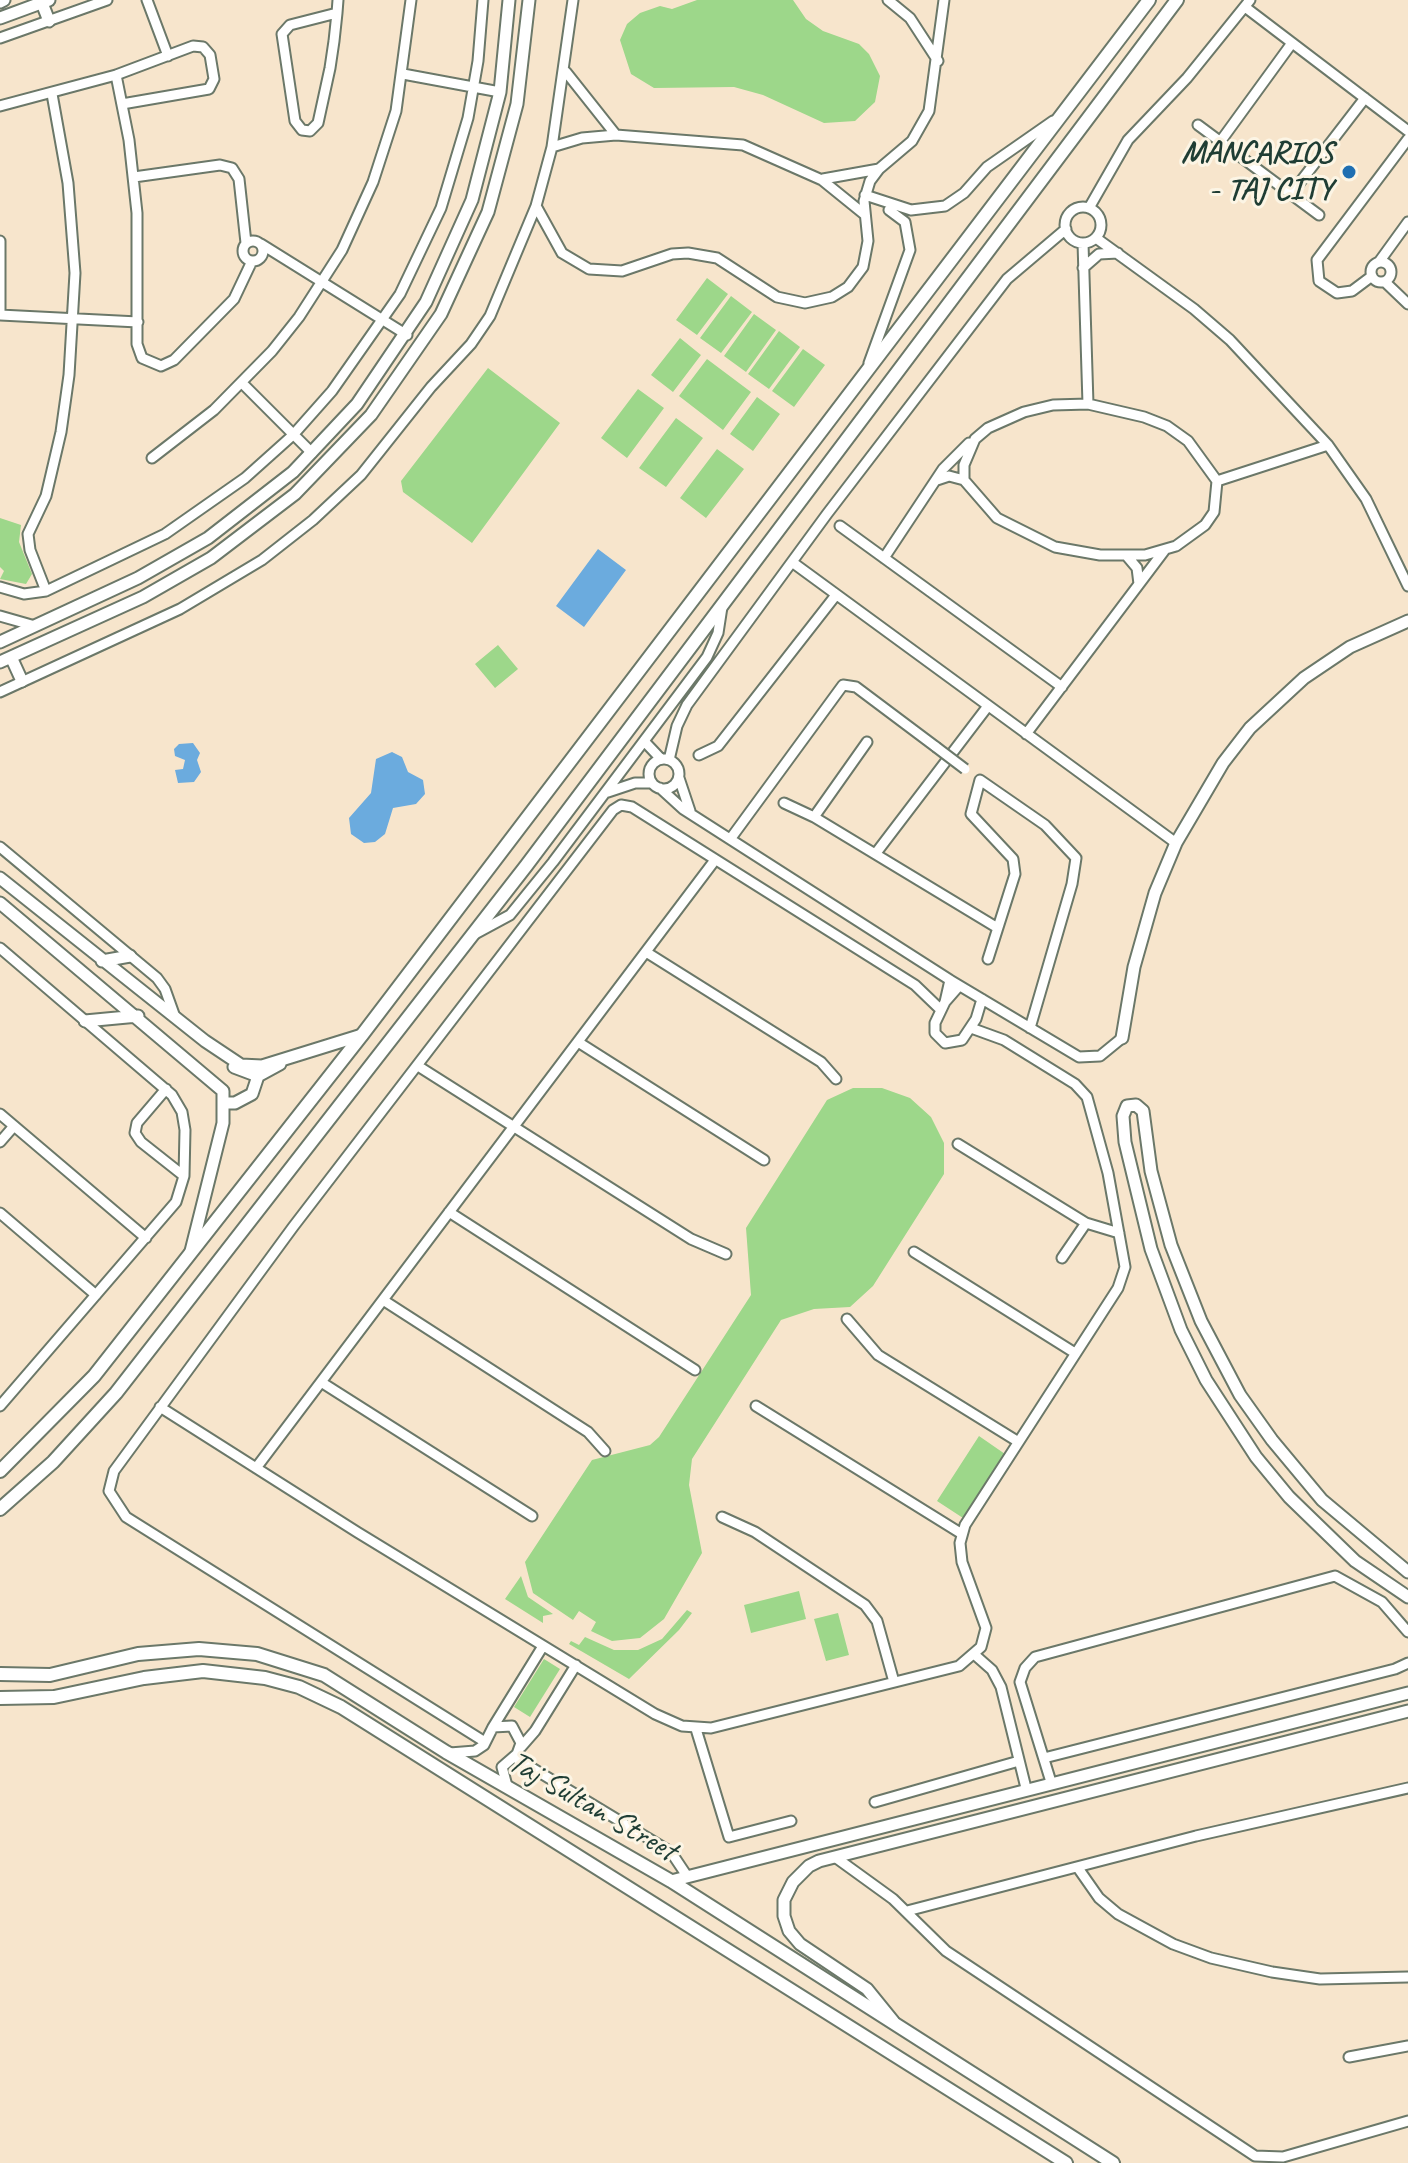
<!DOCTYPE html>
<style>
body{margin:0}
canvas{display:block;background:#f7e5cc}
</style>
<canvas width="1408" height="2163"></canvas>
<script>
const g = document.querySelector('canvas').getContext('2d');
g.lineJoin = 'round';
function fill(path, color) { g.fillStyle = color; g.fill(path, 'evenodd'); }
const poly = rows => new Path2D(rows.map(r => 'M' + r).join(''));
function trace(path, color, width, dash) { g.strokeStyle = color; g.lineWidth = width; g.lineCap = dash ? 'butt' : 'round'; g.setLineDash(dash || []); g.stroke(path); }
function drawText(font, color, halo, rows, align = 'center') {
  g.font = font + ' Caveat,sans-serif'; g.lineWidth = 6; g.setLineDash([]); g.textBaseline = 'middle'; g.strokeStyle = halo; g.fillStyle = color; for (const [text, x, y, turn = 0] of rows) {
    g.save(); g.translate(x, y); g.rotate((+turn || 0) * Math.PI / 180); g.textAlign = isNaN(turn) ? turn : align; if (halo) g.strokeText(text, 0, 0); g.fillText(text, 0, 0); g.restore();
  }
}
const green = poly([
 [697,0,793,0,806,19,823,31,859,44,869,54,880,76,875,102,855,121,824,123,763,95,734,87,654,88,631,74,620,40,627,24,640,13,660,6,672,9],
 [707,278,728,294,697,335,676,320],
 [731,296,752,312,721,353,700,338],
 [754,314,776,330,746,372,724,356],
 [779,331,800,347,769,389,748,374],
 [680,338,701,355,673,392,651,375],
 [803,349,825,365,794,407,772,391],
 [707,359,751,392,723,430,679,396],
 [488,368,560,423,472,543,403,492,401,481],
 [638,389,664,408,627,458,601,438],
 [757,397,780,414,753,451,730,434],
 [676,418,703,438,666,487,639,468],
 [717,449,744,469,706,518,680,498],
 [0,518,21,525,19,542,32,574,26,584,0,579,4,571,0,567],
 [498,645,518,669,495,688,475,664],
 [853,1088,882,1088,910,1098,931,1117,944,1143,944,1174,873,1286,850,1307,814,1309,781,1320,692,1459,689,1485,702,1553,664,1619,640,1638,612,1641,591,1631,596,1622,579,1611,573,1620,533,1593,525,1562,592,1460,650,1445,659,1437,751,1295,746,1228,827,1100],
 [979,1436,1005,1454,963,1518,937,1501],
 [521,1576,528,1597,553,1614,543,1616,543,1623,505,1599],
 [799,1591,806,1619,751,1633,744,1605],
 [687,1610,692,1613,679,1630,629,1679,569,1644,571,1641,579,1645,585,1637,614,1650,638,1650,662,1639],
 [838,1613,849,1655,826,1661,814,1619],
 [544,1659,560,1669,530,1717,514,1707]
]);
const water = poly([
 [598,549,626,570,584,627,556,606],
 [193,743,200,753,197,760,201,772,194,782,178,783,175,770,183,769,185,760,175,756,174,749,179,744],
 [392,752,402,757,408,772,423,780,425,794,416,804,393,808,385,834,375,842,364,843,351,834,349,818,371,793,376,759]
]);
const minor = poly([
 [147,0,168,56],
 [888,0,910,18,938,61],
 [1245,7,1408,131],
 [337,13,290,25,282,34,295,121,302,130,310,131,318,123,330,68,334,41,337,13,338,0],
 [0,38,107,0],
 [566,72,616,135],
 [403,74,500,92],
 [116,75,129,140,137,213,137,344,142,358,161,366,174,360,234,299,252,261],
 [0,106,116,75,193,46,203,47,210,55,214,79,209,89,122,104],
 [1198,125,1319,215],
 [1220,142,1292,43],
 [552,147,582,138,616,135,743,145,822,180,864,214],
 [134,177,220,165,232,168,239,179,246,243],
 [823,179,879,169],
 [1291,194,1365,98],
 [865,195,911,210,945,206,964,193,987,167,1053,121],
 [536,206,562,253,589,269,622,271,672,254,688,253,717,258,777,297,805,303,832,297,848,287,863,267,868,241,864,201,870,181,879,169,912,141,929,111,944,0],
 '1065 225a18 18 0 1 1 36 0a18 18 0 1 1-36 0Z',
 [1089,208,1128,140,1187,78,1250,0],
 [1096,238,1194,309,1230,340,1328,445,1366,499,1408,586],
 '243 251a10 10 0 1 1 20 0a10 10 0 1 1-20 0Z',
 [0,241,0,311],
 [1083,243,1088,404],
 [261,244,407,335],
 '1371 272a10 10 0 1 1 20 0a10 10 0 1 1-20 0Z',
 [1379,262,1408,222],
 [1083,268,1099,254,1118,253],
 [1372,276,1352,291,1337,293,1319,281,1317,260,1408,139],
 [1385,282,1408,304],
 [0,315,138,322],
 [869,363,910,250,905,222,889,210],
 [242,383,312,453],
 [152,458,214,410,272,351,299,317,342,250,373,182,396,111,411,0],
 [937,480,949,476,964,480],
 [1217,481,1328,445],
 [840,526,1062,687],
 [1126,555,1145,555,1176,546,1205,525,1214,512,1217,481,1188,441,1167,426,1144,417,1088,404,1053,405,1024,412,988,428,975,439,964,465,964,480,997,518,1055,547,1100,555,1126,555,1137,568,1139,584],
 [884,558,943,469,969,443],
 [792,562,1176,843],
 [0,587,24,594,46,591,165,534,245,478,293,435,332,391,400,294,441,208,468,118,478,61,483,0],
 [46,591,30,550,28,534,46,496,61,432,69,375,75,273,68,183,52,94],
 [0,616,35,626],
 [0,692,180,609,262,560,313,520,361,475,431,387,471,344,490,316,536,206,552,147,573,0],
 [1026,734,1164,551],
 [644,741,661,759],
 [699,755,718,746,836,595],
 '649 774a15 15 0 1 1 30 0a15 15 0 1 1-30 0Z',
 [669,760,677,726,687,705,827,514,1007,279,1066,229],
 [679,778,690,811],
 [660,788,683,809,950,980,1079,1057,1100,1056,1122,1038],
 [608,792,635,783,652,783],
 [784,803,814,817,996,927],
 [814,817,867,742],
 [731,838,843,685,856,687,936,747],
 [0,847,157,978,165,989,175,1017],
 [876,853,988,706],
 [473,935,510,915,553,862,707,657,718,633,722,607],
 [0,948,172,1095,182,1112,185,1130,184,1176,176,1202,0,1406],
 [646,952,821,1062,836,1079],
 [988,959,1015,874,1013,859,971,814,980,780,1045,825,1076,858,1072,884,1030,1028],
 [959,986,945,1002,935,1023,935,1033,945,1043,962,1040,976,1019,982,999],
 [945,1002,950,980],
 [578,1042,764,1160],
 [418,1066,691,1239,726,1254],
 [166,1089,137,1123,135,1133,141,1142,184,1176],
 [0,1114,146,1238],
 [0,1142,14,1126],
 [958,1144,1086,1223,1119,1233],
 [449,1212,695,1370],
 [0,1213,96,1295],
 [914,1252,1075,1353],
 [1062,1258,1086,1223],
 [383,1300,588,1432,605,1451],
 [847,1319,878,1355,1017,1441],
 [321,1382,532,1516],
 [756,1406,962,1534],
 [160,1407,357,1532,655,1714,682,1726,711,1728,959,1666,981,1647,986,1628,962,1562,960,1543,965,1525,1118,1288,1125,1267,1108,1173,1087,1097,1075,1084,1004,1040,971,1028],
 [256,1468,715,860],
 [722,1517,755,1532,865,1605,877,1621,894,1682],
 [975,1655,992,1670,1001,1687,1026,1788],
 [493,1727,543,1646],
 [696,1729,729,1837,791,1821],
 [485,1742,126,1517,109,1491,114,1471,293,1227,613,810,621,805,632,807,915,985,941,1010],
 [521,1747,535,1731,576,1665],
 [450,1753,475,1751,484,1745,493,1727,512,1726,521,1743,517,1754,502,1767,507,1786],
 [514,1757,671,1852,687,1876],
 [1044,1758,1395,1669,1408,1663],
 [1051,1782,1020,1682,1025,1668,1035,1657,1335,1576,1382,1602,1408,1632],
 [875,1802,1019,1761],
 [835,1857,893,1899,946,1951,1255,2156,1283,2157,1408,2121],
 [1078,1868,1099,1898,1118,1914,1173,1944,1211,1958,1272,1972,1320,1979,1408,1977],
 [907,1911,1196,1836,1408,1788],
 [1349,2057,1408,2046]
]);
const tertiary = poly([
 [0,2,4,0],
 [42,3,49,21],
 [0,18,49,0],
 [0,642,138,578,208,538,293,472,357,404,426,302,472,200,500,92,509,0],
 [11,657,22,681],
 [0,662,143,597,211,558,295,494,371,415,441,314,488,212,517,104,529,0],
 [0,878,205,1041,241,1065,262,1066,362,1035],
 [0,903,223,1091,223,1123,191,1251],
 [102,961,130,956],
 [85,1021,138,1016],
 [1122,1038,1134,967,1155,893,1176,843,1223,763,1250,728,1304,678,1350,647,1408,621],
 [234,1067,258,1076,280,1064],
 [226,1103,235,1103,252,1094,258,1076],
 [1408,1572,1322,1500,1272,1440,1240,1395,1201,1321,1171,1245,1151,1171,1143,1111,1136,1105,1127,1106,1123,1116,1125,1142,1151,1249,1181,1330,1206,1380,1256,1457,1289,1497,1355,1561,1408,1597],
 [671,1881,1408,1693],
 [893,2021,867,1989,800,1944,789,1931,784,1916,784,1900,793,1882,809,1866,819,1861,1408,1711]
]);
const secondary = poly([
 [0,1471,94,1376,362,1035,1149,0],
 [0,1509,53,1462,116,1393,526,866,1177,0],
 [0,1674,50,1675,138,1654,199,1649,257,1654,324,1675,446,1752,671,1881,1113,2163],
 [0,1698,54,1697,144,1678,203,1671,265,1678,299,1687,341,1707,1066,2163]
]);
const minorBridge = poly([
 [936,747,965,769]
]);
const markers = [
 [1349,172,8,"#1f6fb2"]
];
const poiNames = [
 ["MANCARIOS",1333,154],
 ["- TAJ CITY",1333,191]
];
const streetNames = [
 ["Taj Sultan Street",592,1807,30]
];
fill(green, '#9dd78a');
fill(water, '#6babde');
trace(minor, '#6b7869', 13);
trace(tertiary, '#6b7869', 15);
trace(secondary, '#6b7869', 16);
trace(minor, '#fff', 9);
trace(tertiary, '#fff', 11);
trace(secondary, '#fff', 12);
trace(minorBridge, '#6b7869', 13, []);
trace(minorBridge, '#fff', 9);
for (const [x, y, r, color] of markers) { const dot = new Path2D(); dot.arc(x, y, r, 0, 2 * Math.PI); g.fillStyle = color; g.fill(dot); trace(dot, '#fcf5e5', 3); }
drawText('bold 32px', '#1f3d34', '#fcf5e5', poiNames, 'right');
drawText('32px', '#1f3d34', '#fcf5e5', streetNames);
</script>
